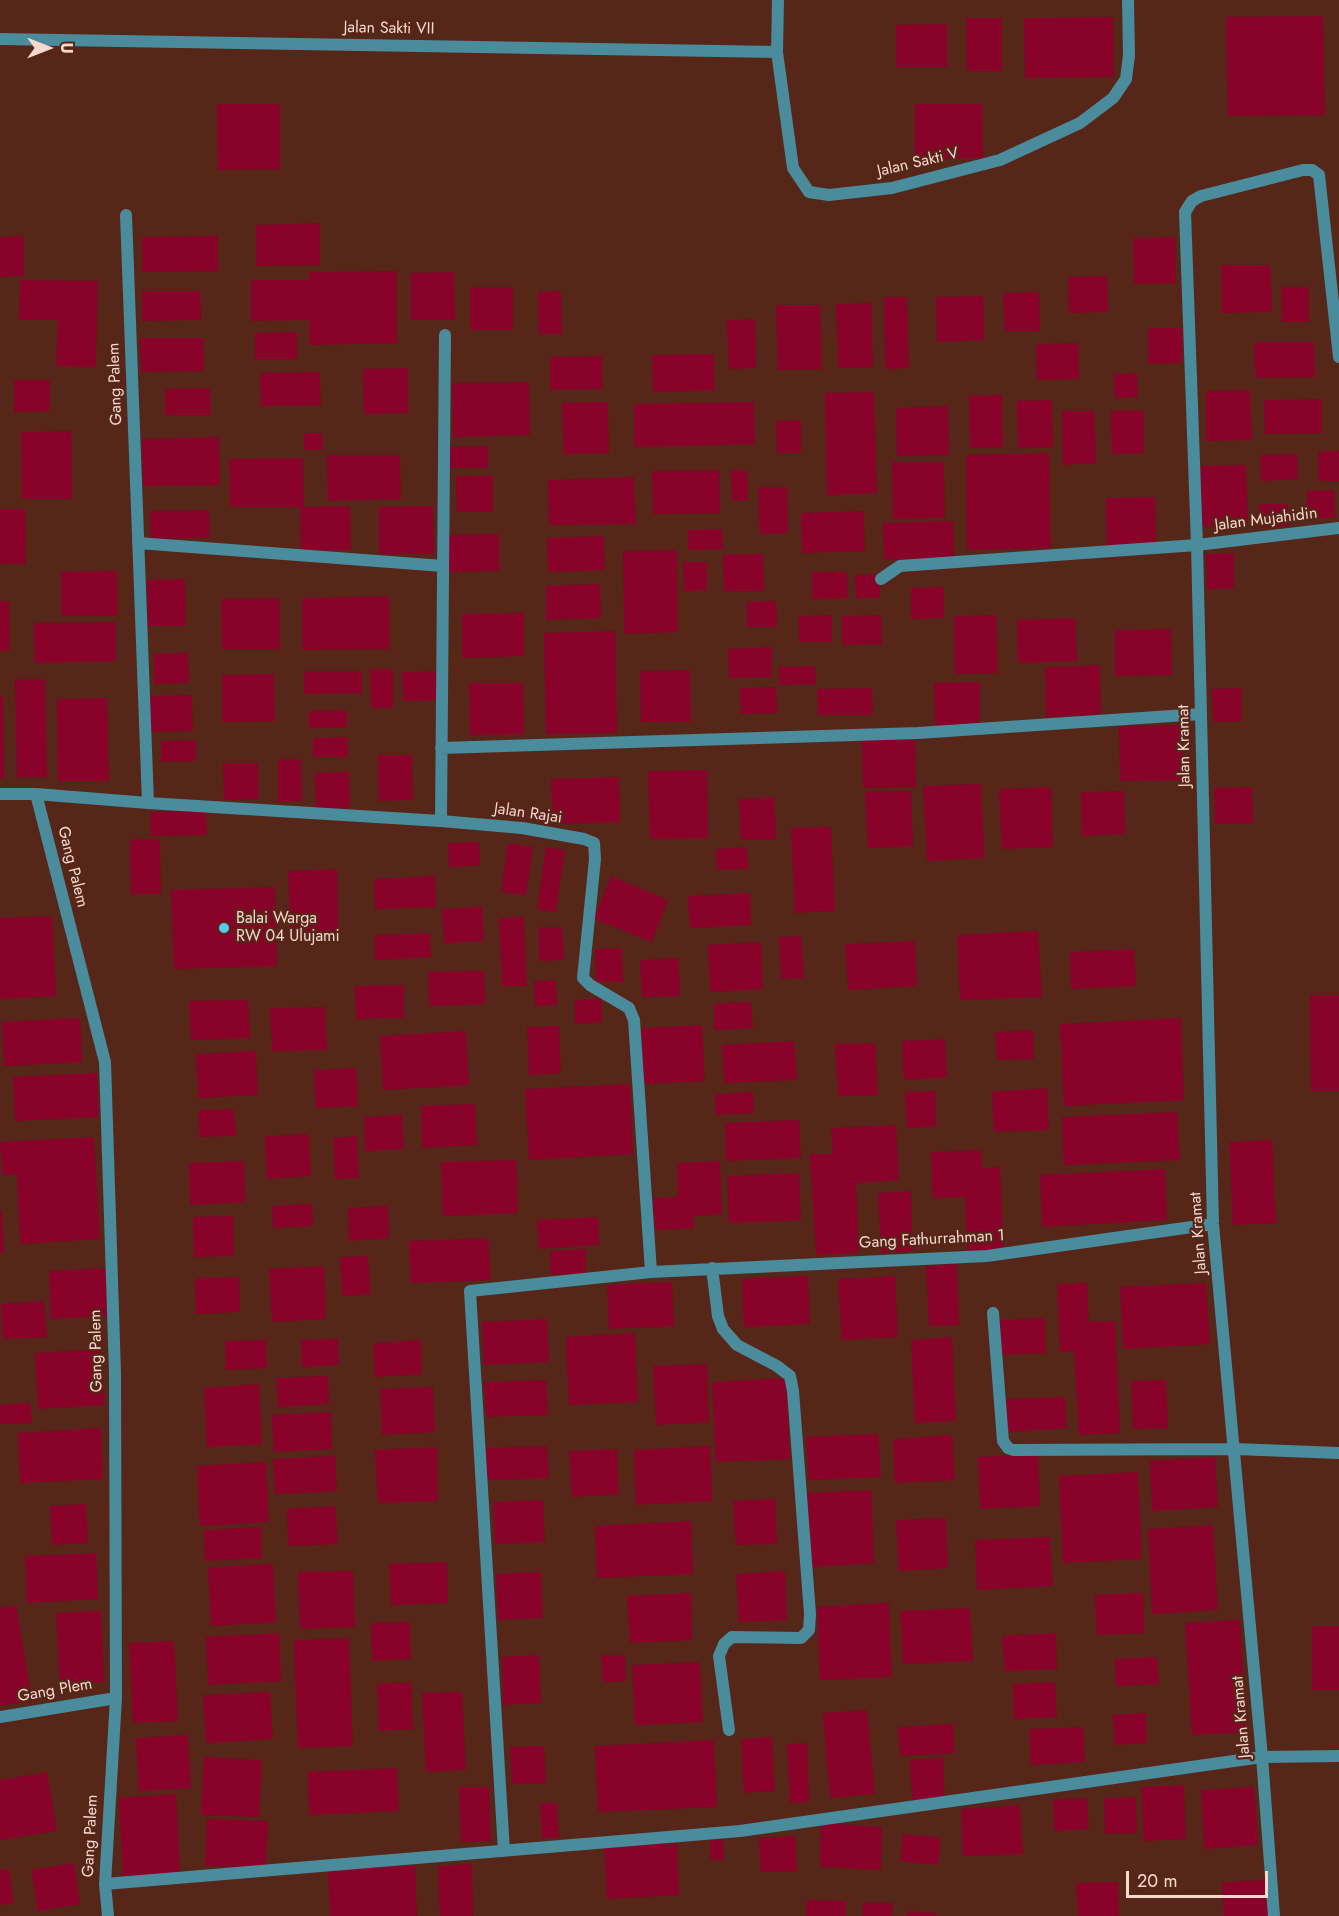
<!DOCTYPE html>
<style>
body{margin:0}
#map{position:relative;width:1339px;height:1916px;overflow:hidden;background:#562619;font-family:Jost,sans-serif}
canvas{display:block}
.north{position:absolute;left:18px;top:18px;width:60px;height:60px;-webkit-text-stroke:4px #562619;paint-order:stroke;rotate:90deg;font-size:16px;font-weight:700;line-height:24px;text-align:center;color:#f7d8cf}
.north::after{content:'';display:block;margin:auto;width:21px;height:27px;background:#f7d8cf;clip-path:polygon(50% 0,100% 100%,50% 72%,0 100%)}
.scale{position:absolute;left:1126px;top:1871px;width:142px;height:27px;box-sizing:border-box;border:3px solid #f7d8cf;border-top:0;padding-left:8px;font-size:18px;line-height:21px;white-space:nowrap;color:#f7d8cf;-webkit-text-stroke:4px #562619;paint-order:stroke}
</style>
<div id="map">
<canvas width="1339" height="1916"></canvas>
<div class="north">U</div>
<div class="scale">20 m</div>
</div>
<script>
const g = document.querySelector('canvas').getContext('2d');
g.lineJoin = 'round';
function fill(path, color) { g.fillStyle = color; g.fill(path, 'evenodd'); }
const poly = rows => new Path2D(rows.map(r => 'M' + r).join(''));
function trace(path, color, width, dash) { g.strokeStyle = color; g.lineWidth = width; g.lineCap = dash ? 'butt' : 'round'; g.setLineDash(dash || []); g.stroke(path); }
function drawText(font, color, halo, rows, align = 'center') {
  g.font = font + ' Jost,sans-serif'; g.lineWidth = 4.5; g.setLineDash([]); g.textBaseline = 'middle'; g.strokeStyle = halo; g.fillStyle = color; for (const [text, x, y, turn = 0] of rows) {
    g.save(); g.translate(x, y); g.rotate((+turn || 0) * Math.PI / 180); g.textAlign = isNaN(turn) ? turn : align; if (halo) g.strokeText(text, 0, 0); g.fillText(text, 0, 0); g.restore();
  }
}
const building = poly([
 [1323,16,1325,115,1228,116,1226,17],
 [1113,17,1114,77,1025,78,1024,18],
 [966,18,1002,18,1002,71,967,71],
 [947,24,947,67,896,67,896,25],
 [217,104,280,104,280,169,218,170],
 [915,104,982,104,983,158,915,159],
 [320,223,320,265,256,266,256,225],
 [23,236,24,276,0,277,0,237],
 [218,236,218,271,142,272,142,237],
 [1175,237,1176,283,1134,284,1133,238],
 [1221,265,1270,265,1272,312,1222,313],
 [397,271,397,343,309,345,309,320,251,321,251,280,309,280,309,272],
 [454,272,455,320,411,320,411,273],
 [1107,276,1108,312,1069,313,1068,277],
 [20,280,98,281,96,367,56,366,58,320,19,320],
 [470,287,513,287,513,330,470,330],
 [1281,287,1309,287,1309,322,1282,322],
 [142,291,200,291,201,320,142,321],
 [561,291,562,334,539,334,538,292],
 [1039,292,1040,331,1005,331,1003,293],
 [983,296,984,340,937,342,936,297],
 [884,297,907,297,909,368,885,369],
 [871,303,873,367,838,368,836,304],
 [776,305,820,305,822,369,778,370],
 [755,319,756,368,729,369,727,320],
 [1148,328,1182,328,1182,363,1148,364],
 [297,332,297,359,255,359,255,333],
 [140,338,203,338,204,371,141,372],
 [1254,342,1314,342,1315,377,1256,378],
 [1078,343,1079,379,1037,380,1036,344],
 [714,354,715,390,653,392,652,355],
 [602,356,603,389,550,390,550,357],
 [408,368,408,413,364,414,363,369],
 [320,372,321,405,261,406,260,373],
 [1137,373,1138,397,1115,398,1114,374],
 [14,380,50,380,50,411,14,412],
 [529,382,530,435,453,437,452,383],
 [210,388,211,415,165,415,165,389],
 [1250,390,1252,440,1206,441,1206,391],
 [874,392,877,493,827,495,825,393],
 [1002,395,1003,447,970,448,969,396],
 [1322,399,1322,433,1265,434,1264,400],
 [1052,400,1053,447,1018,448,1017,401],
 [608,402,609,453,564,454,562,403],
 [754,402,755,444,634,447,634,404],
 [948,406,949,455,897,456,896,408],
 [1143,410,1144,453,1112,454,1111,411],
 [1062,411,1094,411,1096,463,1063,465],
 [801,420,801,453,777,453,776,421],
 [71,431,72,499,22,499,21,432],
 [304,433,322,433,323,450,304,450],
 [219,437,220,485,143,486,142,439],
 [488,446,488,468,448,468,448,447],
 [1339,451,1339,481,1319,481,1318,452],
 [1049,453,1051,548,967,550,966,455],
 [1297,454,1298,479,1261,481,1260,455],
 [327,455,400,455,401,499,328,501],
 [303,458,304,507,350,506,351,550,301,551,300,507,230,507,229,459],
 [892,462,944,462,945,518,893,519],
 [1246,465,1248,525,1200,526,1199,466],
 [719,470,720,513,653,514,652,471],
 [731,470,747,470,748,500,732,501],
 [456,476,493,476,493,512,457,512],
 [634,477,636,524,549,525,548,480],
 [758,487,787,487,788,533,760,534],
 [1334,490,1335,518,1308,518,1307,491],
 [1155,497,1156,546,1107,547,1106,498],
 [1259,504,1288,504,1289,526,1260,527],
 [433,506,434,554,379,554,379,507],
 [0,509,25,509,26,564,0,564],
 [209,510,210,538,151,539,150,511],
 [864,511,865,551,802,553,801,513],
 [953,521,954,558,884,559,883,523],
 [722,529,723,549,688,550,688,530],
 [499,534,499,571,445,572,444,535],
 [604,536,605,570,548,572,547,538],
 [677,550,678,632,624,634,623,551],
 [1234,553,1234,588,1207,589,1206,554],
 [763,554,764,591,724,591,723,555],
 [683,562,707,562,707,590,684,591],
 [117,571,118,616,61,616,61,572],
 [812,572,847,572,848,598,812,599],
 [880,574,880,598,856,598,855,575],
 [185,579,186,626,148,626,147,580],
 [600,584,601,618,546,620,546,586],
 [944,587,944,618,911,619,911,588],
 [389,596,390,649,302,650,302,598],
 [279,598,280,649,222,649,221,599],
 [0,601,9,601,10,651,0,651],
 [776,601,777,627,747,627,747,602],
 [524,613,524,656,462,658,462,614],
 [832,615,832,642,799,642,799,616],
 [881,615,882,644,842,645,842,616],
 [996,615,998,673,955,674,954,616],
 [1075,618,1077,661,1018,663,1017,620],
 [116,622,116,661,35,663,34,623],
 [1171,629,1172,675,1115,676,1115,630],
 [615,631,617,733,546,734,544,633],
 [772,647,772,677,729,678,728,649],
 [188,653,189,683,154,684,154,654],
 [1100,665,1101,715,1046,717,1045,667],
 [815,666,816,684,779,685,778,667],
 [370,669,393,669,393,708,371,708],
 [690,670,691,722,641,722,640,671],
 [304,671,362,671,362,693,304,694],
 [437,671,438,700,403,701,402,672],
 [274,674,275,721,222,722,222,675],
 [15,679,45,679,47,777,17,777],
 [980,682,980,727,936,728,934,683],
 [469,683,523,683,524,734,470,735],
 [776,687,777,713,741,714,740,688],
 [872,688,873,715,818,715,817,689],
 [1241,688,1242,721,1213,722,1212,689],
 [0,695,3,695,4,778,0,778],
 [192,695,193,731,149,732,148,696],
 [107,698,109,781,58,781,57,699],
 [347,710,347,727,309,728,309,711],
 [1183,725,1184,780,1120,781,1119,726],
 [347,737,348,757,313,757,313,738],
 [196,740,196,761,161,762,161,741],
 [862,740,915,740,916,787,863,788],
 [378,755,412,755,413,800,379,801],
 [278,759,301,759,302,801,278,802],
 [223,763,258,763,259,799,224,800],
 [707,770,708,838,650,839,648,771],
 [349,772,350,808,316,809,315,773],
 [619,777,620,822,553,824,551,779],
 [981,784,984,858,927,861,923,786],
 [1051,787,1053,847,1002,849,999,789],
 [1252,787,1253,823,1215,824,1214,788],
 [911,791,913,846,868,848,865,792],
 [1124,791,1125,834,1082,836,1081,792],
 [774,797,776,839,741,840,739,799],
 [206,811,207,835,151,836,150,812],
 [831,827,835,911,795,913,791,828],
 [130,839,160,839,161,894,131,894],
 [479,842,480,865,449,867,448,843],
 [508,843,533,847,526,895,501,892],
 [546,847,565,850,556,912,537,909],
 [747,847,748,869,717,870,716,849],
 [337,869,339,939,291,941,288,871],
 [435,876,436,907,375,909,374,879],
 [611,876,668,900,652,942,594,919],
 [275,887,277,966,174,969,171,890],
 [750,893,751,925,690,928,688,896],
 [482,907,484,941,444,943,442,909],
 [52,916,56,996,0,999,0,918],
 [524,917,527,986,502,986,499,918],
 [539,927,562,927,564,960,539,961],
 [1038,931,1042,997,960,1000,957,935],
 [430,933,431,957,375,960,375,935],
 [801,936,804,978,781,979,779,937],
 [915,941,917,986,848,990,845,944],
 [761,942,763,989,710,992,708,945],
 [622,948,623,982,596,982,595,949],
 [1134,949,1136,986,1071,989,1070,952],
 [678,958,680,996,642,997,640,960],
 [484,971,485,1004,429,1006,428,972],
 [556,980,557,1005,535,1006,534,981],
 [404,985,404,1018,356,1019,355,986],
 [1310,995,1339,995,1339,1091,1311,1091],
 [601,998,602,1022,575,1024,575,1000],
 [248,1000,250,1038,191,1040,189,1001],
 [751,1002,753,1028,714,1030,714,1004],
 [325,1007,327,1050,272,1051,270,1008],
 [80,1018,82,1062,4,1066,2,1022],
 [1181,1018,1184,1100,1064,1106,1060,1024],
 [702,1025,705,1081,644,1084,641,1028],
 [559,1026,561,1073,529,1075,527,1027],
 [1033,1030,1034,1059,997,1060,995,1032],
 [466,1031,469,1085,383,1090,380,1036],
 [945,1039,947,1077,904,1080,902,1041],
 [794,1041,797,1080,724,1083,722,1045],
 [875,1043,878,1095,838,1096,835,1044],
 [256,1051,258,1095,198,1098,196,1054],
 [356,1068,358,1106,316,1108,314,1070],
 [97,1073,99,1117,15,1121,13,1077],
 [630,1084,633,1154,529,1160,525,1089],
 [1047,1088,1049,1130,994,1132,992,1092],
 [935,1091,936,1126,907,1128,905,1092],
 [753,1092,754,1113,716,1115,715,1094],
 [475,1104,477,1145,422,1148,421,1106],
 [234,1109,236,1136,200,1137,198,1110],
 [1177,1112,1180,1160,1064,1165,1062,1117],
 [402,1115,404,1149,365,1151,364,1117],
 [799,1120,801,1158,726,1161,725,1123],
 [896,1125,899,1180,856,1183,859,1253,816,1255,810,1154,833,1154,831,1128],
 [309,1134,311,1176,267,1179,265,1136],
 [357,1136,359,1178,335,1179,333,1138],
 [94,1137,100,1239,20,1244,17,1174,3,1175,0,1142],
 [1272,1140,1276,1223,1233,1225,1229,1142],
 [981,1150,982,1168,1000,1167,1004,1250,967,1252,965,1197,933,1198,931,1152],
 [516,1160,518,1213,443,1216,441,1162],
 [244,1161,245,1202,190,1205,189,1163],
 [720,1161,722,1214,693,1216,694,1228,655,1230,653,1198,678,1197,677,1163],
 [1165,1169,1167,1220,1042,1227,1040,1175],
 [799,1173,801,1220,729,1223,727,1176],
 [911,1191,913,1251,881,1253,878,1193],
 [312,1204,313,1226,273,1228,272,1206],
 [388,1206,389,1238,349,1241,348,1208],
 [0,1211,2,1211,4,1253,0,1253],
 [233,1216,234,1256,194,1257,193,1217],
 [598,1217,599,1245,539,1249,537,1220],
 [488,1238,491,1280,411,1283,409,1241],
 [586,1249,586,1273,551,1275,550,1251],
 [368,1256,371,1294,342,1296,340,1257],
 [957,1264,959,1325,929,1326,926,1266],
 [324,1266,326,1319,272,1322,269,1269],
 [108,1268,110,1316,51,1319,49,1271],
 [808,1276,810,1324,744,1327,742,1279],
 [895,1276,898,1337,842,1340,838,1279],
 [239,1277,240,1312,196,1314,195,1278],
 [672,1282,674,1326,609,1329,607,1285],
 [1087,1283,1089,1322,1115,1321,1120,1433,1079,1435,1074,1351,1060,1352,1057,1284],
 [1206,1283,1210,1344,1123,1349,1120,1287],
 [44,1301,47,1337,3,1339,1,1304],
 [1045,1318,1046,1353,1001,1355,999,1320],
 [547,1319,549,1362,484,1365,482,1322],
 [635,1333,638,1402,569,1405,566,1337],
 [952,1337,956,1421,915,1423,911,1340],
 [338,1339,339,1365,302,1367,301,1340],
 [266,1340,267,1368,226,1370,225,1341],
 [421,1340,422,1374,375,1377,373,1343],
 [101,1349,105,1405,38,1409,35,1353],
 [707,1364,709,1422,656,1425,653,1366],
 [328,1376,329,1404,278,1407,276,1378],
 [786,1378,790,1459,716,1462,712,1382],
 [546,1380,548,1415,486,1417,484,1382],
 [1166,1380,1168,1428,1133,1429,1131,1381],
 [259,1384,262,1444,207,1447,204,1388],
 [433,1387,435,1432,382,1435,380,1389],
 [1065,1397,1067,1428,1007,1432,1006,1399],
 [30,1403,32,1423,0,1424,0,1405],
 [331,1412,332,1449,274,1452,272,1415],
 [101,1428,103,1479,20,1483,18,1433],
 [878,1434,881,1477,809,1480,806,1437],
 [952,1435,955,1480,895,1483,893,1439],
 [547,1446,549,1478,487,1480,485,1448],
 [710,1446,712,1501,636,1505,634,1450],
 [437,1447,438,1501,378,1503,375,1450],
 [617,1449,619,1494,572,1497,569,1451],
 [1038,1454,1040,1506,980,1509,978,1457],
 [335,1456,337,1491,275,1494,273,1459],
 [1215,1457,1218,1507,1152,1511,1150,1461],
 [266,1462,269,1522,200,1526,197,1466],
 [1138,1472,1142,1559,1063,1563,1059,1476],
 [871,1490,874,1563,811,1567,807,1493],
 [775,1499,777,1544,736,1545,733,1501],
 [543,1500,545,1542,495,1544,493,1502],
 [86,1504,88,1543,52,1545,50,1506],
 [335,1506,338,1544,288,1546,287,1509],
 [946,1518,948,1568,899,1571,896,1520],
 [691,1521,693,1574,597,1578,595,1526],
 [1213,1525,1218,1610,1152,1614,1148,1529],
 [261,1527,262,1558,205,1561,204,1530],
 [1050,1537,1053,1586,977,1590,975,1540],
 [96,1553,98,1599,27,1603,25,1556],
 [447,1562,448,1603,391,1605,389,1564],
 [273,1564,276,1622,211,1626,208,1567],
 [353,1571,355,1627,300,1629,298,1572],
 [785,1571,787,1620,739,1622,736,1574],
 [541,1572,543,1618,498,1620,496,1574],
 [691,1593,692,1640,630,1643,627,1596],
 [1143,1593,1144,1633,1097,1635,1095,1595],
 [889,1603,892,1677,820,1680,817,1607],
 [16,1605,32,1701,0,1706,0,1608],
 [970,1608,973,1661,903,1664,900,1611],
 [101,1611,104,1682,60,1684,56,1613],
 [1240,1620,1246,1732,1192,1735,1185,1623],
 [410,1622,411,1659,372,1661,371,1623],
 [1312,1626,1339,1626,1339,1690,1312,1690],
 [279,1633,281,1681,208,1685,206,1637],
 [1056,1633,1057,1669,1005,1671,1002,1636],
 [349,1638,353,1746,298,1748,294,1640],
 [174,1641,178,1721,133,1723,129,1643],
 [539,1655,541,1703,503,1705,502,1657],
 [601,1655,625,1655,626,1681,603,1682],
 [1157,1657,1159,1684,1116,1686,1115,1659],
 [700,1662,703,1722,635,1725,632,1665],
 [411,1682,413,1729,379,1731,377,1684],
 [1055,1682,1057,1717,1014,1719,1013,1684],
 [270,1692,273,1739,206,1743,203,1695],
 [462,1692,466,1770,426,1772,422,1693],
 [867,1710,875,1794,830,1798,823,1713],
 [1146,1713,1147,1743,1115,1745,1113,1715],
 [953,1724,955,1753,900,1756,898,1727],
 [1083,1727,1085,1762,1031,1765,1029,1729],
 [188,1735,191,1788,139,1791,136,1738],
 [772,1737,775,1791,744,1793,741,1739],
 [714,1740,717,1807,598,1812,595,1746],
 [807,1743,809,1802,790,1803,787,1744],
 [544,1746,546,1783,512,1784,510,1747],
 [204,1757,262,1760,259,1817,201,1815],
 [943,1757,945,1801,912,1803,910,1760],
 [397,1768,399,1811,309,1815,308,1772],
 [47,1772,57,1831,0,1840,0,1780],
 [1184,1785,1186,1839,1144,1841,1141,1787],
 [459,1787,489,1787,491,1841,461,1842],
 [1254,1787,1258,1845,1204,1849,1201,1790],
 [176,1794,180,1874,123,1877,119,1798],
 [1136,1797,1137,1833,1105,1834,1104,1798],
 [1087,1798,1089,1829,1054,1831,1053,1799],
 [540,1803,557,1803,559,1838,542,1838],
 [1020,1805,1023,1854,963,1856,961,1809],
 [207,1819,268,1821,266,1868,205,1866],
 [821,1823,882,1827,881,1870,820,1867],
 [903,1834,941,1838,938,1865,900,1861],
 [795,1836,797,1871,761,1872,759,1838],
 [710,1838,723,1838,724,1860,710,1860],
 [677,1843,679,1895,607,1899,604,1846],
 [74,1863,80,1904,38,1911,31,1870],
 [472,1864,473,1916,440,1916,438,1866],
 [415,1865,417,1916,330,1916,328,1868],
 [9,1869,14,1903,0,1905,0,1870],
 [1268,1880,1270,1916,1224,1916,1222,1882],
 [1118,1882,1119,1916,1078,1916,1076,1883],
 [807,1900,846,1901,846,1916,806,1916],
 [863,1902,893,1903,892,1916,863,1916],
 [907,1911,936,1913,936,1916,907,1916]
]);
const street = poly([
 [778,0,777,52,793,168,809,192,829,195,892,188,1000,160,1080,123,1113,98,1126,79,1129,55,1128,0],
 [0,39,777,52],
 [126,215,148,803],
 [138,543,443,566],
 [881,579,900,566,1197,545,1185,212,1192,201,1201,196,1303,170,1312,170,1319,175,1339,357],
 [441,748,918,733,1201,714],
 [0,794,36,794,148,803,441,821,522,828,584,839,594,843,595,859,583,978,590,985,629,1008,634,1020,651,1272],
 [36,794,105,1062,115,1373,116,1698,105,1884,108,1916],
 [441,821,445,335],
 [712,1268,718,1316,723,1329,737,1345,777,1366,790,1376,793,1391,810,1614,809,1630,801,1638,732,1637,724,1644,719,1656,729,1730],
 [993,1313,1003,1441,1008,1448,1013,1450,1235,1449,1339,1453],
 [0,1717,116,1698],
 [504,1851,470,1291,651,1272,987,1256,1213,1224],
 [105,1884,740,1831,1262,1757,1339,1756],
 [1274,1916,1262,1757,1213,1224,1197,545,1339,528]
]);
const markers = [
 [224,928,6,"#58c9e3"]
];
const streetNames = [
 ["Jalan Sakti VII",389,29,1],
 ["Jalan Sakti V",918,163,-13],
 ["Gang Palem",116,384,-92],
 ["Jalan Mujahidin",1266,520,-7],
 ["Jalan Kramat",1185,746,-91],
 ["Jalan Rajai",528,814,8],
 ["Gang Palem",72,867,76],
 ["Jalan Kramat",1199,1233,-94],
 ["Gang Fathurrahman 1",932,1240,-3],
 ["Gang Palem",97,1351,-91],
 ["Gang Plem",55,1691,-10],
 ["Jalan Kramat",1242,1717,-95],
 ["Gang Palem",91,1836,-87]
];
const poiNames = [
 ["Balai Warga",236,919],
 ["RW 04 Ulujami",236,937]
];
fill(building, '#880229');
trace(street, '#4a8b9c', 12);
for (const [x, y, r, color] of markers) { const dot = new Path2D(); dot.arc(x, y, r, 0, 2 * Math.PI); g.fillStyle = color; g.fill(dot); trace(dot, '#562619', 2); }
drawText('16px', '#f7d8cf', '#562619', streetNames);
drawText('16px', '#f7d8cf', '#562619', poiNames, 'left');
</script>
